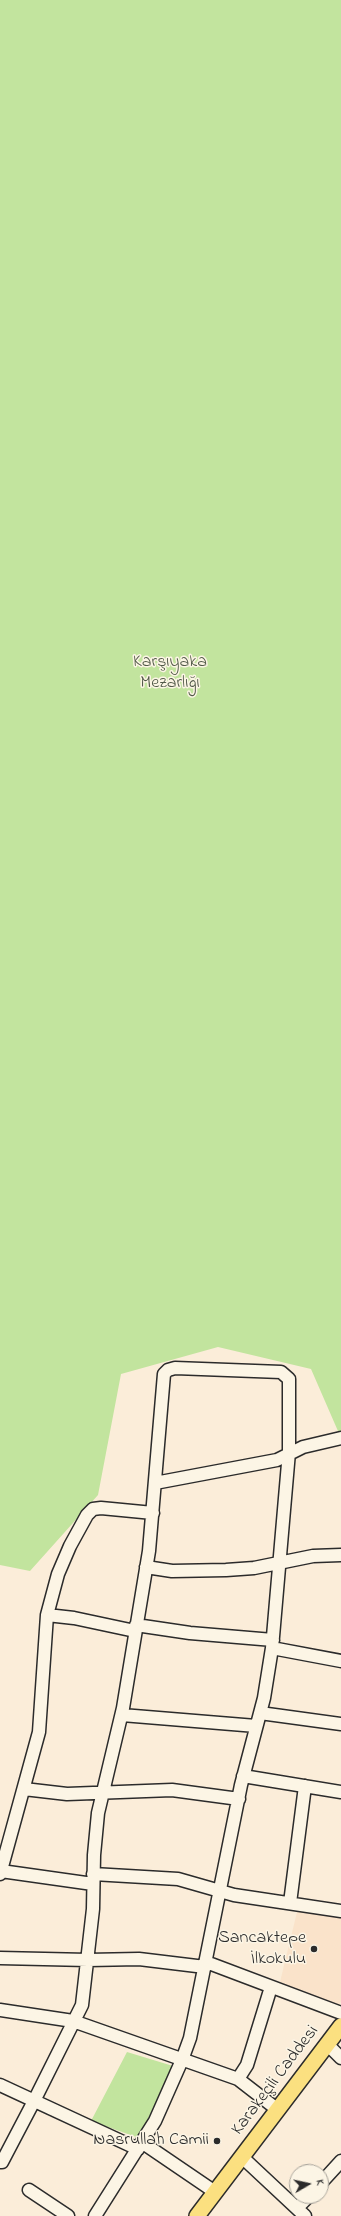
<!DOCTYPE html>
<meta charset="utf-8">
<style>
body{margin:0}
#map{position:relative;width:341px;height:2216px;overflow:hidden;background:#fbedd9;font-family:"Indie Flower",sans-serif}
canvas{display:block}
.north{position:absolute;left:289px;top:2164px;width:40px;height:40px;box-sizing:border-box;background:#fcf5e5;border:1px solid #a8a49b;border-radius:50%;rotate:81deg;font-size:11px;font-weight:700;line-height:16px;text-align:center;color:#2b2b2b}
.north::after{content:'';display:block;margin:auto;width:14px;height:18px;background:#2b2b2b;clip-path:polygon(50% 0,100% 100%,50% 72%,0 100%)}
</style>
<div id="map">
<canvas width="341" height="2216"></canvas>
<div class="north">K</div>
</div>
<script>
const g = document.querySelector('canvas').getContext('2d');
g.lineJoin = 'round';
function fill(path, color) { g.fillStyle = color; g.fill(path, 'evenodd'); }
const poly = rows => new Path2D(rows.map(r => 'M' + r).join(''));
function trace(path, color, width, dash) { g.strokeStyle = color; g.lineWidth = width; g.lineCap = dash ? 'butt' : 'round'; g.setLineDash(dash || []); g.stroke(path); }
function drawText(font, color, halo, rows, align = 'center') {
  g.font = font + ' "Indie Flower",sans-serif'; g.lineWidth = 3; g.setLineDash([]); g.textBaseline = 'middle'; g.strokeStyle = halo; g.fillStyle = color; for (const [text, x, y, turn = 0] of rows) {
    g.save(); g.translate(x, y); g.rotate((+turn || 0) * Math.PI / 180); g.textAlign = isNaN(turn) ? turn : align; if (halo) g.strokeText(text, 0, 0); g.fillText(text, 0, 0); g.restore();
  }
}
const built = poly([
 [298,1908,341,1917,341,2002,338,2006,280,1982]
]);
const green = poly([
 [0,0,341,0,341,1438,311,1369,218,1347,121,1374,98,1495,30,1571,0,1565],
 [127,2052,173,2066,139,2138,91,2121]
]);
const minor = poly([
 [155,1483,277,1460,303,1447,341,1438],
 [146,1567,172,1571,226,1570,254,1568,313,1556,341,1555],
 [47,1615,74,1618,135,1631],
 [136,1625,190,1633,273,1640],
 [272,1648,341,1661],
 [260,1713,341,1724],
 [122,1715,256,1726],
 [243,1776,341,1792],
 [24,1789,67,1794,172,1790,239,1799],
 [1,1871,93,1884],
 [0,1874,39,1732,47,1615,58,1574,70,1546,87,1515,93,1509,101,1508,153,1513],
 [93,1874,178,1879,234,1895,341,1911],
 [290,1903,305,1786],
 [0,1958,88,1960,139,1959,205,1967],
 [206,1962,341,2013],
 [0,2010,73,2021,238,2079,278,2110],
 [327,2044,341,2058],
 [238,2079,247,2065,271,1987],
 [0,2085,138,2149],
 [143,2143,215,2192],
 [242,2157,305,2216],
 [0,2162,2,2162,34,2101,82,2005,93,1909,94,1855,98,1813,123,1708,149,1551,164,1374,168,1370,175,1368,281,1372,289,1379,289,1452,272,1648,264,1698,241,1785,190,2038,182,2060,155,2121,95,2216],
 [321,2183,341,2161],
 [29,2190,68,2216],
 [297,2208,309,2196]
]);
const major = poly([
 [197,2216,341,2026]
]);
const markers = [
 [314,1949,4,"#2b2b2b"],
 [217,2141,4,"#2b2b2b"]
];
const parkNames = [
 ["Karşıyaka",170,663],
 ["Mezarlığı",170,684]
];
const poiNames = [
 ["Sancaktepe",306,1939],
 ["İlkokulu",306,1960],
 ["Nasrullah Camii",209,2141]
];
const streetNames = [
 ["Karakeçili Caddesi",276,2081,-53]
];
fill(built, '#fae3ca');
fill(green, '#c2e49e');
trace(minor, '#2b2b2b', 15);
trace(major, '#2b2b2b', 18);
trace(minor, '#fcf5e5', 12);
trace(major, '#fbe080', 15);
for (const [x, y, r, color] of markers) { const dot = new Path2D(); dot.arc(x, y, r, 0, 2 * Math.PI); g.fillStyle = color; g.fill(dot); trace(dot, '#fcf5e5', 1.5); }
drawText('18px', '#515948', '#fcf5e5', parkNames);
drawText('18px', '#2b2b2b', '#fcf5e5', poiNames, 'right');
drawText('18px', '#2b2b2b', '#fcf5e5', streetNames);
</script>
